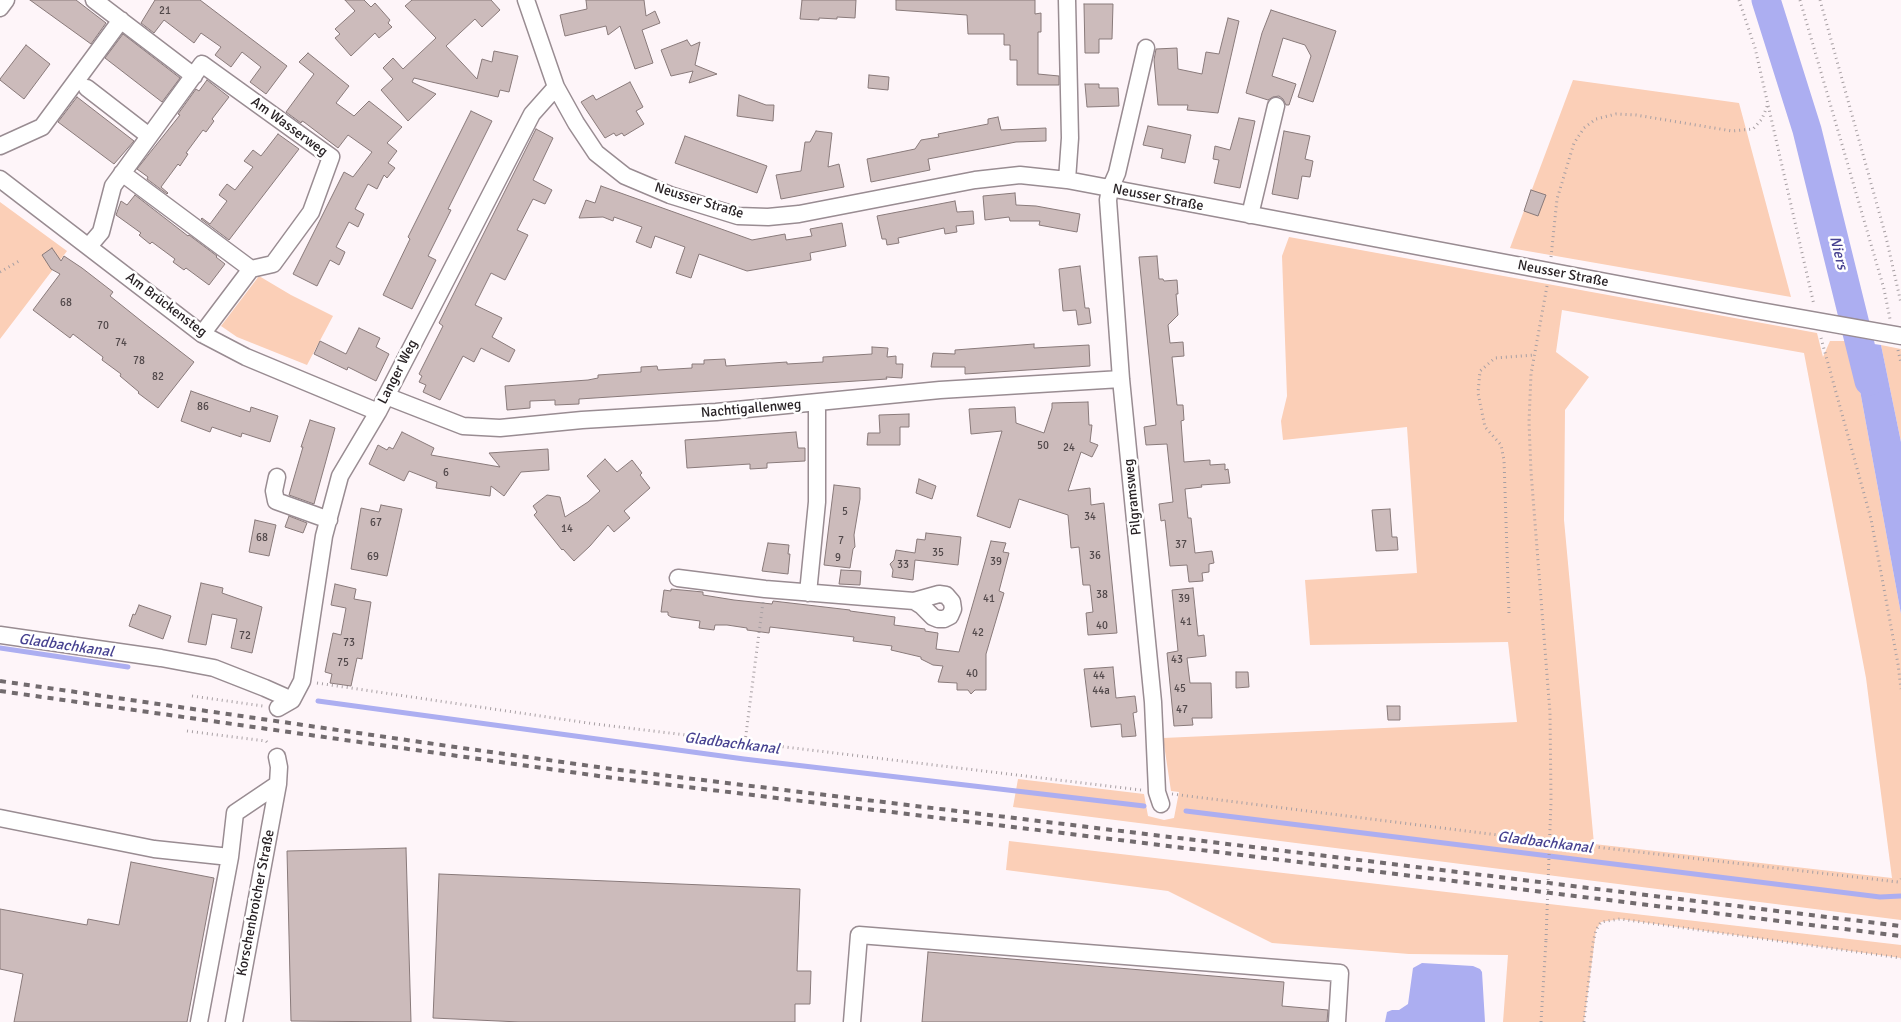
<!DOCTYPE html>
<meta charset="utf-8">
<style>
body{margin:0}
canvas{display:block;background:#fef5f9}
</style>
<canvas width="1901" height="1022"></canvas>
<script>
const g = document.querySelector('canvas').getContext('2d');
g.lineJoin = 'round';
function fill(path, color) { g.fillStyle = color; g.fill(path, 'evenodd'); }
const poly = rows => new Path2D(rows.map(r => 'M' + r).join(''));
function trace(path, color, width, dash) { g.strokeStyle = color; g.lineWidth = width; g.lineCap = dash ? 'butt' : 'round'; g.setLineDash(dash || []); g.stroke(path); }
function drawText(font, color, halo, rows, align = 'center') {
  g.font = font + ' Signika,sans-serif'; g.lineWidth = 5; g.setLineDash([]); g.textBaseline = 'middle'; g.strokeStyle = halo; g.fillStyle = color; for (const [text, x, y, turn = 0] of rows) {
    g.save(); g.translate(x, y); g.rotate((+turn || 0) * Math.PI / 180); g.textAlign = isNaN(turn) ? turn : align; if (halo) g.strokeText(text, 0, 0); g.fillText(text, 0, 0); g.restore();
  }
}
const green = poly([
 [1573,80,1739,103,1791,297,1510,248],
 [0,202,67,251,0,339],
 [1289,237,1817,333,1823,357,1830,341,1853,341,1859,385,1901,614,1901,920,1013,807,1018,779,1144,794,1148,816,1164,820,1174,818,1179,792,1171,791,1163,738,1517,722,1508,642,1310,645,1305,580,1417,573,1407,427,1283,440,1281,421,1287,396,1282,256],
 [1562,310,1804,353,1866,678,1892,878,1594,844,1564,520,1565,410,1589,377,1556,352],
 [259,276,291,295,333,316,307,365,237,337,221,326],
 [1881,345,1901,349,1901,442],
 [1009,841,1901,945,1901,958,1620,919,1601,922,1596,930,1584,1022,1503,1022,1508,955,1409,954,1272,943,1168,891,1006,870]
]);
const water = poly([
 [1853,341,1881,345,1901,442,1901,614,1859,385],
 [1422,963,1473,966,1480,969,1482,972,1485,1022,1385,1022,1387,1012,1392,1010,1399,1010,1408,1004,1413,968]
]);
const stream = poly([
 [0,648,128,667],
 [318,701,744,759,1144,806],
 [1186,811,1880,897,1901,896]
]);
const river = poly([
 [1766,0,1807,130,1869,381]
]);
const building = poly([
 [30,0,76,0,106,23,91,44,30,0],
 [155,0,200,0,287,66,266,94,250,82,261,67,242,52,231,67,215,55,221,47,201,33,194,43,164,20,154,33,141,23,155,0],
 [345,0,364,0,371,7,375,3,390,20,388,23,392,27,379,38,375,33,351,56,335,38,340,34,335,29,355,11,345,0],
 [412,0,491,0,500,10,482,27,475,19,446,46,477,79,482,59,492,62,494,51,518,56,509,92,500,90,498,97,414,78,412,82,436,94,408,121,381,90,393,79,383,68,393,58,403,69,436,38,405,6,412,0],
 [586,0,644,0,646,16,655,11,660,23,642,30,653,63,635,69,620,26,608,35,606,26,565,36,560,15,587,9,586,0],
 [802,0,856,0,855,18,837,17,837,19,819,18,819,20,800,19,802,0],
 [896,0,1035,0,1035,14,1041,13,1041,32,1038,32,1038,74,1059,76,1059,85,1017,85,1017,60,1010,60,1010,45,1004,45,1004,34,968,34,967,15,896,10,896,0],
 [1084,4,1113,4,1112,39,1099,39,1099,53,1085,53,1084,4],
 [1271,10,1336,31,1313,102,1298,97,1311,56,1305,45,1283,38,1272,76,1296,84,1289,105,1286,105,1283,99,1279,96,1273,97,1268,100,1246,93,1262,33,1271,10],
 [1228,18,1239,21,1218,113,1187,110,1188,105,1158,105,1154,60,1156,49,1177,48,1178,69,1202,74,1206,52,1219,54,1228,18],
 [123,34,180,78,162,102,105,58,123,34],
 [687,40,691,46,700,42,695,65,717,74,689,83,693,71,671,76,661,50,687,40],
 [26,45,50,64,24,99,0,80,0,79,26,45],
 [308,53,349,86,336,103,354,116,369,101,402,127,387,143,397,151,388,163,395,168,387,178,384,175,377,189,368,184,355,209,364,214,358,227,349,222,336,247,345,252,342,259,339,265,330,260,317,286,293,274,344,172,353,177,372,152,348,135,338,148,304,122,302,121,301,123,286,112,314,74,299,62,308,53],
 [869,75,889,77,888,90,868,88,869,75],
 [207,80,229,97,212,119,214,121,206,132,203,130,186,153,188,154,180,166,178,164,161,187,168,193,167,194,147,179,148,177,137,169,180,115,178,114,196,89,199,91,207,80],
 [630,82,643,107,636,111,644,124,624,136,622,133,616,136,614,133,605,138,581,102,593,95,596,100,630,82],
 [1085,84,1099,84,1099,88,1118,88,1119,106,1087,107,1085,84],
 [739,95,766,105,774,105,773,121,737,116,739,95],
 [77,97,134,141,114,164,58,122,77,97],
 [471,111,492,121,448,209,451,210,428,256,436,260,412,309,383,295,410,239,408,237,471,111],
 [998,117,1001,130,1046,128,1046,141,1016,142,928,159,930,170,871,182,867,159,915,149,921,140,939,137,938,134,988,124,988,119,998,117],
 [1239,118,1255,121,1240,188,1214,183,1219,160,1213,159,1215,146,1230,150,1239,118],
 [1148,126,1191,135,1185,163,1161,158,1163,149,1143,145,1148,126],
 [536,129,553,138,533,180,552,190,545,204,533,199,517,230,528,235,505,280,491,273,475,305,502,318,492,337,515,350,509,362,481,348,474,362,463,356,440,400,423,392,426,385,419,382,422,376,419,374,443,326,439,323,536,129],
 [816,131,832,133,828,167,839,164,844,187,781,199,776,175,801,171,805,142,810,142,816,131],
 [1284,131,1310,136,1305,159,1313,161,1310,177,1302,176,1298,199,1272,194,1284,131],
 [278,134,299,149,229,240,201,219,202,218,210,224,227,201,219,195,223,189,227,184,235,190,253,167,244,161,253,150,261,156,278,134],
 [685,136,767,166,757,193,675,163,685,136],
 [601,186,752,240,785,234,786,240,812,236,810,229,842,223,846,246,810,253,811,260,747,271,699,254,691,278,676,273,685,247,655,236,651,248,636,242,642,227,614,217,613,221,603,217,579,218,586,200,595,203,601,186],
 [1531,190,1546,195,1538,216,1524,211,1531,190],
 [1015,193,1016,205,1036,206,1080,214,1077,232,1039,225,1040,221,1010,221,1009,217,985,220,983,196,1015,193],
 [135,195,188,236,189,235,217,256,216,257,225,264,209,285,186,268,184,270,173,262,175,259,152,242,150,244,139,235,141,233,116,215,121,201,127,205,135,195],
 [955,201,957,212,973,211,974,224,956,226,957,232,945,234,944,228,898,238,899,243,887,245,886,239,882,239,877,216,955,201],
 [52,248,61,261,64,256,82,268,113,292,110,296,145,324,194,362,158,408,138,393,139,392,120,376,121,374,102,360,103,357,73,334,70,338,33,310,60,274,51,269,42,255,52,248],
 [1157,256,1159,279,1163,279,1164,281,1177,280,1178,294,1176,294,1178,315,1168,325,1170,343,1183,342,1184,356,1172,357,1177,405,1183,405,1184,420,1181,421,1184,462,1210,460,1210,465,1225,464,1225,470,1228,469,1230,483,1201,485,1202,487,1185,489,1188,518,1191,518,1195,553,1212,551,1214,563,1209,564,1209,572,1202,573,1203,581,1189,582,1187,565,1170,566,1165,520,1161,521,1159,504,1173,502,1167,444,1146,445,1144,427,1156,425,1139,257,1157,256],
 [1080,266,1085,308,1089,308,1091,323,1078,325,1076,310,1063,311,1059,269,1080,266],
 [359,328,380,338,376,347,389,354,376,381,348,367,347,370,314,354,320,341,346,354,359,328],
 [1034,344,1034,348,1089,345,1090,366,965,374,965,367,931,367,933,353,955,354,955,350,1034,344],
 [872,347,888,348,887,357,896,356,896,364,903,364,902,378,886,377,887,379,579,399,579,404,555,405,555,400,530,401,530,408,507,410,505,386,588,380,598,378,598,375,641,372,641,367,657,366,658,370,692,368,692,364,704,364,704,360,725,359,726,366,787,362,787,364,823,362,823,357,872,354,872,347],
 [191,391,250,412,251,407,278,416,270,442,242,433,241,437,212,427,210,432,181,421,191,391],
 [1088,402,1089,425,1092,425,1090,442,1098,445,1092,457,1081,452,1068,491,1090,488,1091,505,1104,503,1117,633,1088,635,1086,613,1093,612,1090,585,1083,585,1079,547,1071,548,1068,515,1019,499,1010,528,977,516,1002,431,971,434,969,409,1015,407,1016,423,1044,433,1052,408,1052,403,1088,402],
 [909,414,909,427,900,427,900,445,867,445,868,433,880,433,879,415,909,414],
 [310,420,335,428,314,504,289,495,303,447,301,447,310,420],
 [402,432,434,448,431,455,500,467,489,453,548,449,549,470,521,472,504,496,491,486,490,496,436,488,437,482,409,471,404,481,369,464,378,445,387,450,389,447,393,449,402,432],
 [796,432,798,448,805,448,805,461,767,463,767,468,750,469,750,464,687,468,685,440,796,432],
 [605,459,617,472,632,460,642,473,640,475,650,488,624,511,630,518,614,532,608,525,590,546,574,561,563,549,562,550,534,515,537,512,533,506,547,495,560,497,565,517,588,502,600,491,587,476,605,459],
 [919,479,936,486,932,499,916,493,919,479],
 [834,485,860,488,860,499,854,535,855,547,853,549,850,568,824,565,834,485],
 [381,505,402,509,387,576,351,569,361,508,379,512,381,505],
 [1390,509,1392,537,1397,537,1398,550,1376,551,1372,510,1390,509],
 [289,516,307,523,303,533,285,527,289,516],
 [255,520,276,525,269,556,249,552,255,520],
 [926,533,961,537,958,565,915,560,913,580,892,577,893,570,890,564,894,560,896,550,915,553,917,539,925,540,926,533],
 [991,541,1006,543,1003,552,1009,553,999,591,1004,593,986,654,986,690,975,690,971,694,968,690,957,690,957,683,938,682,943,666,933,665,921,659,921,657,891,650,892,646,853,641,854,637,770,627,769,633,747,630,747,628,727,625,715,625,714,630,699,628,700,621,671,617,668,615,668,612,661,612,664,590,671,591,671,589,703,592,703,595,734,600,772,604,773,601,850,610,850,611,895,617,894,625,925,629,925,631,938,633,936,649,959,652,991,541],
 [768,543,789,545,788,554,790,554,788,574,762,571,768,543],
 [841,570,861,571,860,585,839,584,841,570],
 [201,583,223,588,222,593,262,607,252,653,231,648,237,619,212,614,206,645,188,642,201,583],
 [335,584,356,589,354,599,371,602,362,659,357,658,351,686,330,683,332,674,325,672,333,633,341,635,346,608,331,605,335,584],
 [1193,588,1198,636,1204,635,1206,656,1187,658,1190,683,1211,683,1212,718,1192,718,1193,725,1174,726,1167,653,1178,651,1172,590,1193,588],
 [139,605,171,616,163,639,129,626,133,614,135,615,139,605],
 [1113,667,1116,698,1135,696,1137,712,1133,713,1136,736,1122,737,1121,724,1091,727,1084,669,1113,667],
 [1236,672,1248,672,1249,687,1236,688,1236,672],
 [1387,706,1400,706,1400,720,1388,720,1387,706],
 [406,848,411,1022,291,1021,287,851,406,848],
 [131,862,214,878,187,1022,14,1022,23,974,0,969,0,909,87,925,88,919,119,925,131,862],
 [439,874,800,889,797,971,811,971,810,1004,795,1004,795,1022,520,1022,433,1018,439,874],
 [928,952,1284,982,1282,1006,1328,1010,1327,1022,922,1022,928,952]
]);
const path = poly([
 [1739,0,1755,48,1814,305],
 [1800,0,1884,289,1890,319],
 [1820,0,1886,237,1901,303],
 [1551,257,1557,199,1574,143,1584,128,1596,119,1616,114,1636,115,1732,131,1753,129,1762,119,1768,104],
 [0,272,19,261],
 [1547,286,1531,374,1529,422,1531,472,1550,713,1551,801],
 [1821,338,1871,519,1898,664,1901,689],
 [1898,350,1901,363],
 [1509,613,1504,460,1501,445,1485,427,1478,393,1480,371,1495,358,1534,355],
 [317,683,595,724,1141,790],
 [192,696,263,706],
 [187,731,266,741,269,744],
 [745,742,763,602],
 [1172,794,1570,844,1898,882,1901,879],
 [1541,1022,1546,940],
 [1584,1022,1593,943,1596,930,1601,922,1620,919,1901,958]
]);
const minor = poly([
 [94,0,194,76],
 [526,0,556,87,576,123,596,153,625,176,670,195,738,216,768,217,799,214,975,180,1020,175,1067,180,1744,308,1901,336],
 [1067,0,1070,138,1067,180],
 [0,8,6,0],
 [1146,48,1117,173,1110,189,1108,200,1121,379,1153,702,1157,792,1161,804],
 [87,88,149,136],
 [0,146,42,127,121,20],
 [122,173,251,269],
 [0,179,202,334,246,357,378,412],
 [1250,215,1276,106],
 [89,246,101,232,113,186,202,64,331,157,311,212,273,264,251,269,202,334],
 [386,396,463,426,500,428,582,420,716,412,940,390,1121,379],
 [277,477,274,491,276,501,329,520],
 [678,578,765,589,914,601,939,594,946,595,952,602,953,609,950,616,944,619,938,619,933,617,922,606,914,601],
 [808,593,817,502,817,403],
 [0,635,161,658,214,668,265,688,292,700],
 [278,708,292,700,302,681,324,536,340,476,378,412,532,114,556,87],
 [0,818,154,849,230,857,199,1022],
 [230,857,235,813,278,784],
 [234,1022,278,784,279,767,277,757],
 [852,1022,859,935,1340,973,1337,1022]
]);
const rail = poly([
 [0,681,448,746,612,769,1901,926],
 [0,691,606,777,1901,936]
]);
const pathBridge = poly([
 [1546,940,1551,801]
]);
const numberNames = [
 ["21",165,11],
 ["68",66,303],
 ["70",103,326],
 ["74",121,343],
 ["78",139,361],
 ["82",158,377],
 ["86",203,407],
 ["50",1043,446],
 ["24",1069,448],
 ["6",446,473],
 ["5",845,512],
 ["34",1090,517],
 ["67",376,523],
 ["14",567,529],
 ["68",262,538],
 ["7",841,541],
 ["37",1181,545],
 ["35",938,553],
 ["36",1095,556],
 ["69",373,557],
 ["9",838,558],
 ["39",996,562],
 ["33",903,565],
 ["38",1102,595],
 ["41",989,599],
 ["39",1184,599],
 ["41",1186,622],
 ["40",1102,626],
 ["42",978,633],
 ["72",245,636],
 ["73",349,643],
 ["43",1177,660],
 ["75",343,663],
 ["40",972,674],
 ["44",1099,676],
 ["45",1180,689],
 ["44a",1101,691],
 ["47",1182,710]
];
const streetNames = [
 ["Am Wasserweg",289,127,36],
 ["Neusser Straße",1158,198,11],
 ["Neusser Straße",699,201,17],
 ["Neusser Straße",1563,274,11],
 ["Am Brückensteg",166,305,37],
 ["Langer Weg",398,372,-63],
 ["Nachtigallenweg",751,409,-5],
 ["Pilgramsweg",1133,497,-96],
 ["Korschenbroicher Straße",256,903,-79]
];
const waterNames = [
 ["Niers",1838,253,76],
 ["Gladbachkanal",66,646,8],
 ["Gladbachkanal",732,744,7],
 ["Gladbachkanal",1545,843,7]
];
fill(green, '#fbcfb7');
fill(water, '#acaef1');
trace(stream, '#acaef1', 5);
trace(river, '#acaef1', 29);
fill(building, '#cbb');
trace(building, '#897a7a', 1);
trace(minor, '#998c92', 19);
trace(path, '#a79fa3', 3, [1, 4]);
trace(minor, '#fff', 16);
trace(rail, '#726b6e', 4, [6, 6]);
trace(pathBridge, '#a79fa3', 3, [1, 4]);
drawText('11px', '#51484a', null, numberNames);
drawText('14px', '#282225', '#fff', streetNames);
drawText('italic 15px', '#484391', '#fff', waterNames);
</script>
